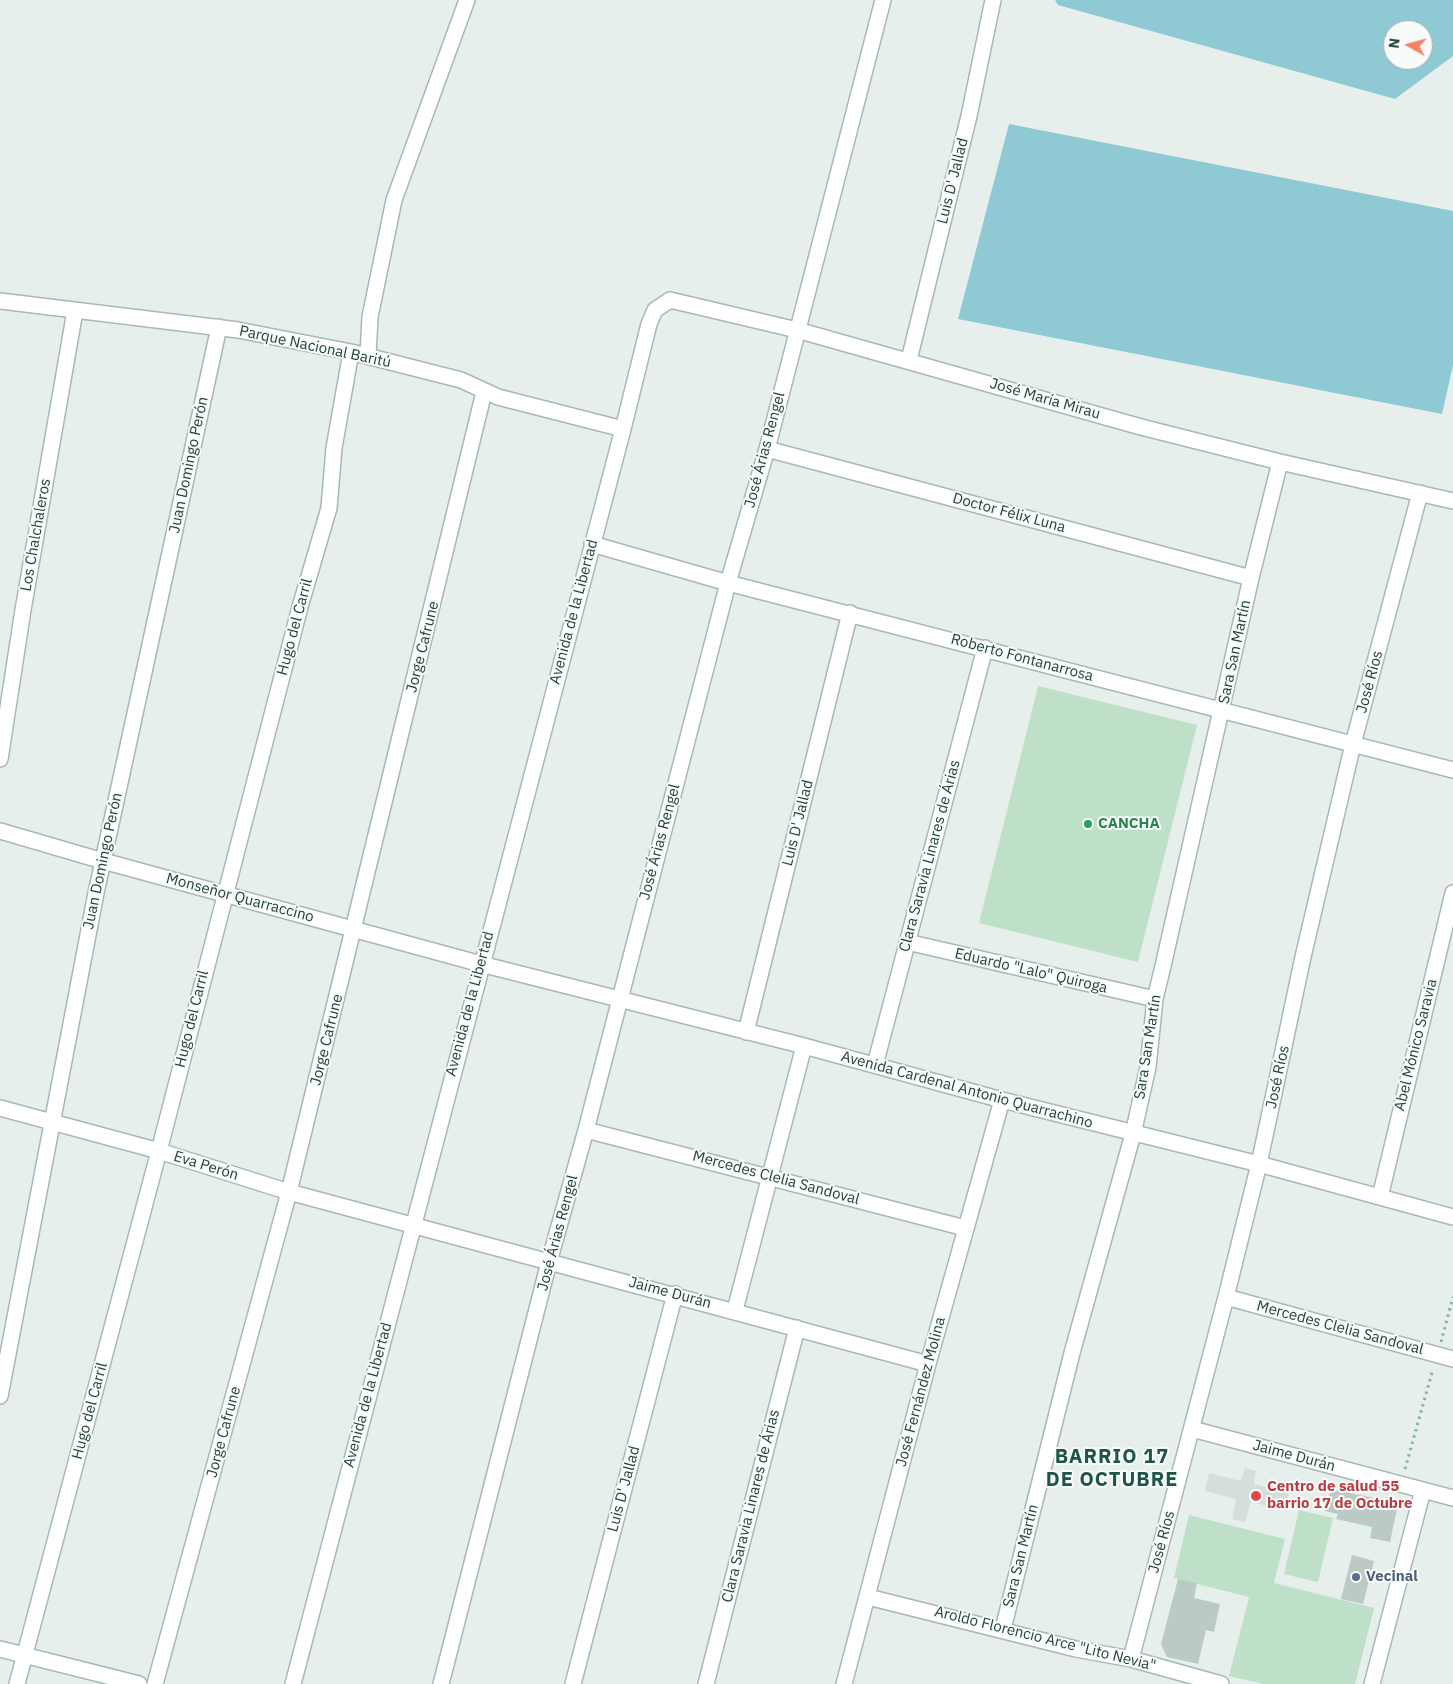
<!DOCTYPE html>
<meta charset="utf-8">
<style>
body{margin:0}
#map{position:relative;width:1453px;height:1684px;overflow:hidden;background:#e6efeb;font-family:"IBM Plex Sans",sans-serif}
canvas{display:block}
.north{position:absolute;left:1383px;top:20px;width:50px;height:50px;box-sizing:border-box;background:#f7fbf9;border:1px solid #a3b1ad;border-radius:50%;rotate:277deg;font-size:14px;font-weight:700;line-height:20px;text-align:center;color:#24423a}
.north::after{content:'';display:block;margin:auto;width:18px;height:22px;background:#f4845f;clip-path:polygon(50% 0,100% 100%,50% 72%,0 100%)}
</style>
<div id="map">
<canvas width="1453" height="1684"></canvas>
<div class="north">N</div>
</div>
<script>
const g = document.querySelector('canvas').getContext('2d');
g.lineJoin = 'round';
function fill(path, color) { g.fillStyle = color; g.fill(path, 'evenodd'); }
const poly = rows => new Path2D(rows.map(r => 'M' + r).join(''));
function trace(path, color, width, dash) { g.strokeStyle = color; g.lineWidth = width; g.lineCap = dash ? 'butt' : 'round'; g.setLineDash(dash || []); g.stroke(path); }
function drawText(font, color, halo, rows, align = 'center') {
  g.font = font + ' "IBM Plex Sans",sans-serif'; g.lineWidth = 4; g.setLineDash([]); g.textBaseline = 'middle'; g.strokeStyle = halo; g.fillStyle = color; for (const [text, x, y, turn = 0] of rows) {
    g.save(); g.translate(x, y); g.rotate((+turn || 0) * Math.PI / 180); g.textAlign = isNaN(turn) ? turn : align; if (halo) g.strokeText(text, 0, 0); g.fillText(text, 0, 0); g.restore();
  }
}
const built = poly([
 [1245,1468,1256,1471,1254,1484,1289,1493,1285,1510,1251,1502,1245,1522,1232,1519,1236,1499,1205,1491,1209,1473,1241,1481]
]);
const green = poly([
 [1038,686,1197,725,1138,962,979,923],
 [1299,1510,1333,1518,1318,1582,1284,1574],
 [1189,1515,1285,1539,1274,1583,1374,1608,1355,1684,1263,1684,1229,1676,1249,1597,1174,1578]
]);
const water = poly([
 [1055,0,1453,0,1453,56,1395,99,1058,5],
 [1393,30,1423,30,1423,60,1393,60],
 [1009,124,1453,211,1453,365,1442,414,958,319]
]);
const building = poly([
 [1331,1489,1393,1502,1397,1509,1390,1542,1370,1538,1372,1527,1336,1519,1338,1514,1325,1511],
 [1352,1555,1374,1561,1363,1604,1341,1599],
 [1178,1579,1197,1583,1194,1598,1220,1604,1214,1632,1206,1630,1198,1664,1167,1657,1161,1644]
]);
const path = poly([
 [1441,1342,1453,1297],
 [1405,1469,1433,1369]
]);
const minor = poly([
 [0,301,238,330,351,352,461,380,498,397,623,429],
 [368,355,370,317,394,200,467,0],
 [909,360,969,116,993,0],
 [767,449,1251,578],
 [592,544,728,583,1453,770],
 [0,759,23,610,75,311],
 [0,831,103,861,481,964,804,1046,1002,1100,1259,1164,1453,1217],
 [907,942,1155,999],
 [746,1032,850,613],
 [875,1065,985,648],
 [0,1108,159,1151,289,1192,928,1364],
 [586,1130,965,1228],
 [1380,1197,1453,893],
 [1226,1297,1453,1359],
 [735,1310,804,1046],
 [0,1396,96,893,219,327],
 [1192,1429,1453,1498],
 [868,1597,1076,1649,1131,1659,1221,1684],
 [1003,1629,1072,1353,1133,1134,1148,1067,1155,999,1163,966,1251,578,1280,462],
 [0,1649,139,1684],
 [1131,1659,1226,1297,1259,1164,1303,957,1353,744,1420,493],
 [17,1684,159,1151,300,607,329,508,334,448,351,352],
 [155,1684,289,1192,484,392],
 [293,1684,623,429,649,324,655,310,670,300,797,330,1141,427,1280,462,1453,501],
 [441,1684,549,1262,586,1130,728,583,767,449,883,0],
 [573,1684,675,1294],
 [706,1684,797,1328],
 [844,1684,928,1364,1002,1100],
 [1372,1684,1423,1490]
]);
const markers = [
 [1088,824,5,"#2e9e5b"],
 [1256,1496,6,"#e0444e"],
 [1356,1577,5,"#5c6f8a"]
];
const streetNames = [
 ["Luis D' Jallad",953,181,-76],
 ["Parque Nacional Baritú",315,347,12],
 ["José María Mirau",1045,399,16],
 ["José Árias Rengel",765,450,-75],
 ["Juan Domingo Perón",189,465,-78],
 ["Doctor Félix Luna",1009,513,15],
 ["Los Chalchaleros",36,535,-80],
 ["Avenida de la Libertad",574,612,-75],
 ["Hugo del Carril",295,627,-75],
 ["Jorge Cafrune",423,647,-76],
 ["Sara San Martín",1235,652,-78],
 ["Roberto Fontanarrosa",1022,658,15],
 ["José Ríos",1370,682,-75],
 ["Luis D' Jallad",798,823,-76],
 ["José Árias Rengel",660,842,-75],
 ["Clara Saravia Linares de Árias",930,856,-75],
 ["Juan Domingo Perón",103,861,-78],
 ["Monseñor Quarraccino",240,898,15],
 ["Eduardo \"Lalo\" Quiroga",1031,971,13],
 ["Avenida de la Libertad",470,1004,-75],
 ["Hugo del Carril",192,1019,-76],
 ["Jorge Cafrune",327,1040,-76],
 ["Abel Mónico Saravia",1416,1045,-76],
 ["Sara San Martín",1148,1047,-81],
 ["José Ríos",1278,1077,-78],
 ["Avenida Cardenal Antonio Quarrachino",967,1090,15],
 ["Eva Perón",206,1166,17],
 ["Mercedes Clelia Sandoval",776,1178,15],
 ["José Árias Rengel",558,1233,-75],
 ["Jaime Durán",670,1293,15],
 ["Mercedes Clelia Sandoval",1340,1328,15],
 ["José Fernández Molina",921,1392,-75],
 ["Avenida de la Libertad",368,1395,-75],
 ["Hugo del Carril",90,1411,-75],
 ["Jorge Cafrune",224,1432,-75],
 ["Jaime Durán",1294,1456,15],
 ["Luis D' Jallad",624,1489,-75],
 ["Clara Saravia Linares de Árias",751,1506,-76],
 ["José Ríos",1162,1542,-75],
 ["Sara San Martín",1021,1556,-76],
 ["Aroldo Florencio Arce \"Lito Nevia\"",1045,1639,14]
];
const leisureNames = [
 ["CANCHA",1098,824]
];
const healthNames = [
 ["Centro de salud 55",1267,1487],
 ["barrio 17 de Octubre",1267,1504]
];
const serviceNames = [
 ["Vecinal",1366,1577]
];
const districtNames = [
 ["BARRIO 17",1112,1457],
 ["DE OCTUBRE",1112,1480]
];
fill(built, '#d4dfda');
fill(green, '#bfe0c8');
fill(water, '#8ec9d4');
fill(building, '#bbcac4');
trace(minor, '#a8b8b2', 18);
trace(path, '#86b3a5', 3, [2.5, 4]);
trace(minor, '#fff', 15);
for (const [x, y, r, color] of markers) { const dot = new Path2D(); dot.arc(x, y, r, 0, 2 * Math.PI); g.fillStyle = color; g.fill(dot); trace(dot, '#f7fbf9', 2); }
drawText('15px', '#24423a', '#f7fbf9', streetNames);
drawText('bold 15px', '#27864d', '#f7fbf9', leisureNames, 'left');
drawText('bold 15px', '#be3a42', '#f7fbf9', healthNames, 'left');
drawText('bold 15px', '#4e5e75', '#f7fbf9', serviceNames, 'left');
g.letterSpacing = '1px';
drawText('bold 20px', '#1f5548', '#f7fbf9', districtNames);
g.letterSpacing = '0px';
</script>
